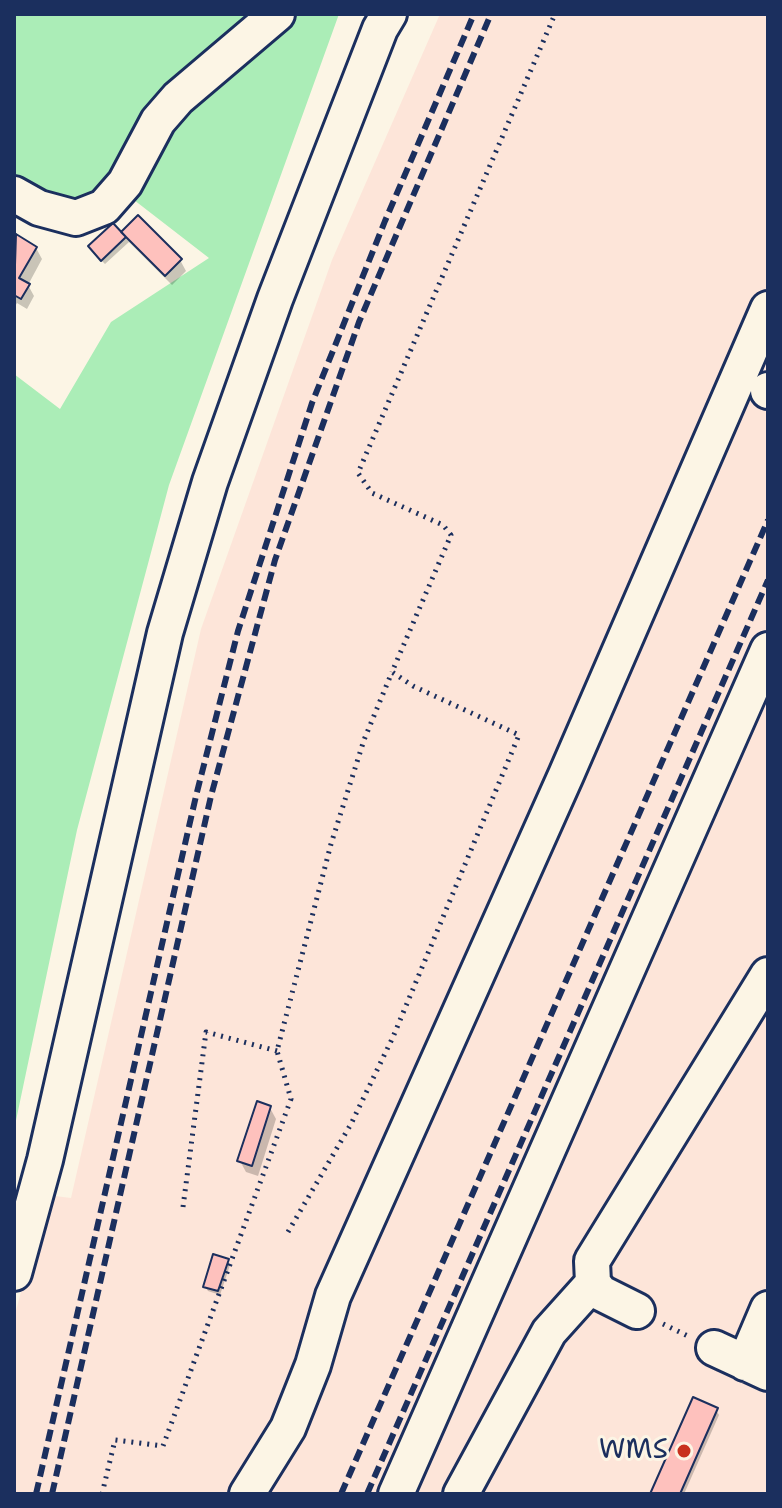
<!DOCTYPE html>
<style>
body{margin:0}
#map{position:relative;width:782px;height:1508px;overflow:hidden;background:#fcf5e5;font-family:"Shantell Sans",sans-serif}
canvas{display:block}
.frame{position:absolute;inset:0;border:16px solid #1b2f5e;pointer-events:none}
</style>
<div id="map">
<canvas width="782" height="1508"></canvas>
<div class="frame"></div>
</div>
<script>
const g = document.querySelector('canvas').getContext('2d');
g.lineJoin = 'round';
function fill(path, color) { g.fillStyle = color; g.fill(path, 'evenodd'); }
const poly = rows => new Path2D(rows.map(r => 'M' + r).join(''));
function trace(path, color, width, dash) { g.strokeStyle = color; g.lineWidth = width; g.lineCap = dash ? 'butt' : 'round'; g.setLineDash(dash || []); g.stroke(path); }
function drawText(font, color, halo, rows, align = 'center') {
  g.font = font + ' "Shantell Sans",sans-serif'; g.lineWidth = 6; g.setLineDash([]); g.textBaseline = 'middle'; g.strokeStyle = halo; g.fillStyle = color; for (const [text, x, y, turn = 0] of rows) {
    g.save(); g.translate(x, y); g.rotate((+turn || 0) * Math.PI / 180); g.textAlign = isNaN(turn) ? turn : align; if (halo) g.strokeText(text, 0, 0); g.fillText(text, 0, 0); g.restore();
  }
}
const built = poly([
 [440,14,768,14,768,1494,14,1494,14,1318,47,1195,71,1198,201,629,332,260]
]);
const green = poly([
 [14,14,339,14,169,485,77,830,14,1130,14,374,60,409,111,322,209,258,134,200,63,206,14,178]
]);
const shadow = poly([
 [121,234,180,260,186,271,172,285,129,242,105,264,93,252],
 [16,237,36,248,42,259,28,285,34,296,27,309,17,303,14,308],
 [270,1108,276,1119,258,1176,246,1172,240,1161],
 [227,1260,230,1265,220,1295,208,1291,205,1286],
 [716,1410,719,1415,684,1494,652,1494]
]);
const building = poly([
 [138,215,182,259,165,276,121,232,138,215],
 [113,223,126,237,101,261,88,246,113,223],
 [16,234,37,247,19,278,30,284,21,299,14,295,16,234],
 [257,1101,271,1106,252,1166,237,1161,257,1101],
 [213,1254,229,1259,218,1291,203,1287,213,1254],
 [693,1397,718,1408,680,1494,650,1494,693,1397]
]);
const path = poly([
 [183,1207,206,1032,277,1051],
 [288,1232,351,1124,393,1037,519,735,413,686,392,672,451,535,443,525,372,493,358,473,555,14],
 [663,1324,690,1337],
 [102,1494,115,1440,163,1446,291,1099,277,1051,331,844,364,740,392,672]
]);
const minor = poly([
 [14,194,39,208,76,218,104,207,125,183,158,121,178,98,277,14],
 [768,391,768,390],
 [14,1273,45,1160,165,633,210,482,275,299,380,29,389,14],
 [637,1311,601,1293,593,1283,592,1261,768,975],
 [714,1348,768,1373],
 [745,1363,768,1309],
 [247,1494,288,1428,313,1365,333,1296,566,775,768,309],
 [396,1494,768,650],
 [461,1494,549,1332,593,1283]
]);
const rail = poly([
 [36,1494,196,796,238,631,312,403,385,221,474,14],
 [52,1494,211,796,275,560,359,322,491,14],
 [341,1494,768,520],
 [367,1494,768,580]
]);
const markers = [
 [684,1451,8,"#c8321e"]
];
const poiNames = [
 ["WMS",668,1451]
];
fill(built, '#fde5d9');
fill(green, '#abedb7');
fill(shadow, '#0003');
fill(building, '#fec1bd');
trace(building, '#1b2f5e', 2);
trace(minor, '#1b2f5e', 40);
trace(path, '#1b2f5e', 5, [2, 6]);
trace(minor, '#fcf5e5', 34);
trace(rail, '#1b2f5e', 6, [12, 6]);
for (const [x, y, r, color] of markers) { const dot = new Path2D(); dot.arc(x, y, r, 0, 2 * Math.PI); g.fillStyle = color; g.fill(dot); trace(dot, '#fcf5e5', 3); }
drawText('28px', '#1b2f5e', '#fcf5e5', poiNames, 'right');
</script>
